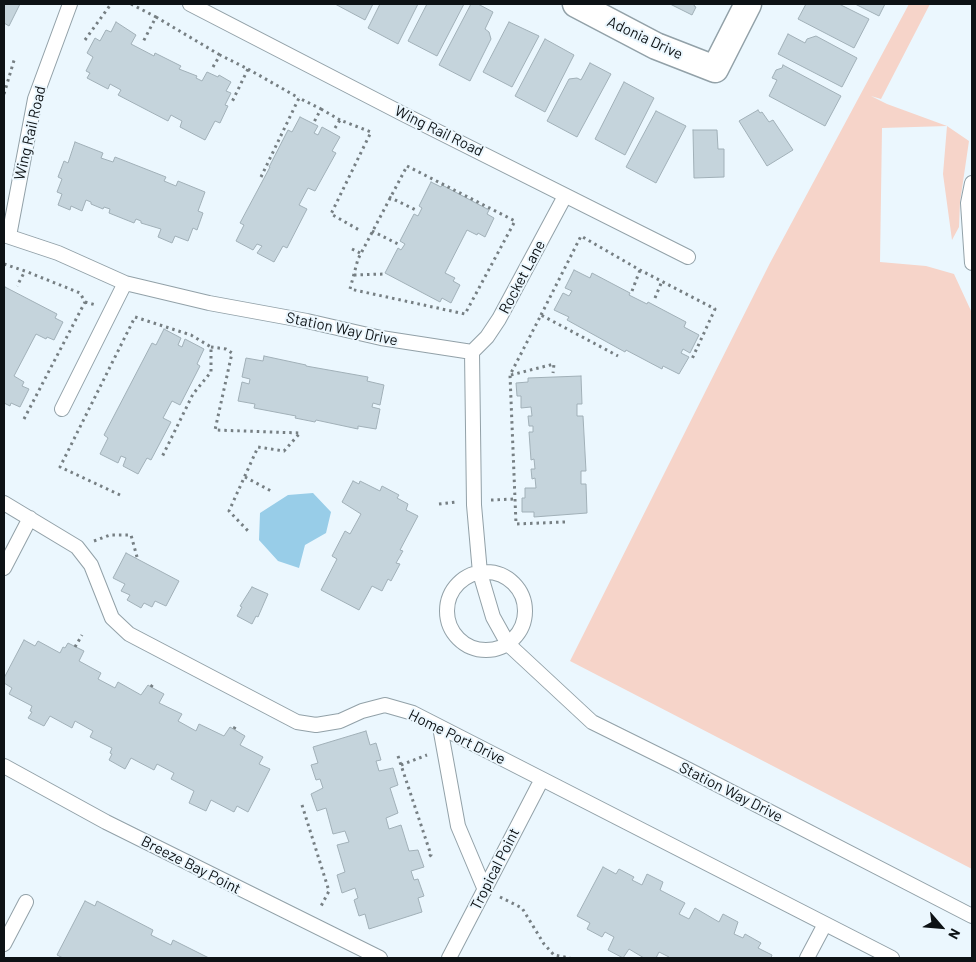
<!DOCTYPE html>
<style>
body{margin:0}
#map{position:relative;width:976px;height:962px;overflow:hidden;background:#ebf7fe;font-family:Barlow,sans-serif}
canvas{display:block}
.frame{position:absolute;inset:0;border:5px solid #0d1215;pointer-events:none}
.north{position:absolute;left:916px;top:902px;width:50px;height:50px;-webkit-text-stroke:4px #ebf7fe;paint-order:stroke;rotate:117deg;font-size:14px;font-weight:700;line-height:20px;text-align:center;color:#0d1215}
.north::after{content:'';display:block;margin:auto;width:18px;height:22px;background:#0d1215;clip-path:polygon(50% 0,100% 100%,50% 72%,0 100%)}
</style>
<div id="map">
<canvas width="976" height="962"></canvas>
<div class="frame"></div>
<div class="north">N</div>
</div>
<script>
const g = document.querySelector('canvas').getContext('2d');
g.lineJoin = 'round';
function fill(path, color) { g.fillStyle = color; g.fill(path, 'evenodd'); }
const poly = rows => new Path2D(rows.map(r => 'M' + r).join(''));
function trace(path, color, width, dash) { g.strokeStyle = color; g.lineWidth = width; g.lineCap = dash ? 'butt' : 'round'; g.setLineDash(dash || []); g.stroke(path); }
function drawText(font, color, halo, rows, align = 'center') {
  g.font = font + ' Barlow,sans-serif'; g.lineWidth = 4; g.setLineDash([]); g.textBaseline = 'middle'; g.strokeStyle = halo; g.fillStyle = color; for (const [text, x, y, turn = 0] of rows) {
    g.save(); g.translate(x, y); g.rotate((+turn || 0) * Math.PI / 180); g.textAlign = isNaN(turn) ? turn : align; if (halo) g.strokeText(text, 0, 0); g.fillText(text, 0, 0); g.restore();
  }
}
const green = poly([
 [909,4,930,4,881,99,871,96,887,104,947,126,969,141,960,202,959,227,952,240,943,174,947,126,882,128,880,262,926,266,954,274,972,313,972,869,570,661,770,263]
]);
const water = poly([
 [313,493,331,512,326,533,305,545,299,568,278,561,259,540,260,513,288,495]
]);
const building = poly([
 [4,4,20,4,9,26,4,23,4,4],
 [335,4,373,4,365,20,335,4],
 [380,4,418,4,398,44,368,28,380,4],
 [427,4,464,4,437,56,408,41,427,4],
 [471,4,478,4,493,12,485,29,489,32,491,39,470,81,439,65,471,4],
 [670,4,695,4,694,6,696,7,692,15,670,4],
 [806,4,839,4,869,19,854,48,798,19,806,4],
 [855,4,885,4,879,16,855,4],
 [116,22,136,35,131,44,154,56,155,53,181,66,179,69,197,76,196,78,202,81,207,72,218,77,219,75,231,82,226,91,231,93,225,105,228,106,220,123,215,121,205,140,180,127,182,121,171,115,168,121,118,95,121,90,110,84,108,89,87,78,90,73,86,71,93,57,87,53,95,38,100,41,106,30,111,32,116,22],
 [509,22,539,36,512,87,483,72,509,22],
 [788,34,805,43,807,39,816,36,857,58,842,87,778,54,788,34],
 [545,39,574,55,545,112,515,96,545,39],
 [590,63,611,74,577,137,547,121,569,79,577,78,581,80,590,63],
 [783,65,841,96,825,126,769,96,777,80,772,78,776,70,782,68,783,65],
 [624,82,654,98,625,155,595,139,624,82],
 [758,110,760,113,762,112,769,122,773,120,793,150,767,166,739,121,758,110],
 [656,111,686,126,656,183,626,167,656,111],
 [300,117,318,126,314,133,318,135,322,127,340,137,332,151,336,153,315,191,308,188,299,205,307,209,287,248,283,246,274,262,257,253,262,246,257,244,253,250,236,241,244,225,240,223,270,167,269,167,288,130,292,132,300,117],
 [693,130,717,130,718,149,724,149,724,177,694,178,693,130],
 [75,142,103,153,101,158,113,162,115,157,166,177,164,181,176,186,178,181,205,192,198,211,203,213,197,230,193,228,188,241,175,236,172,243,158,237,161,229,141,223,141,221,136,219,134,223,109,213,110,209,104,207,103,209,91,204,91,202,86,200,82,211,71,206,70,210,58,205,62,194,57,192,62,179,58,177,64,161,68,163,75,142],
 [431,182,441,187,442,185,489,210,487,214,494,218,485,237,478,233,477,235,467,230,445,273,455,278,453,281,460,285,451,303,442,298,440,302,385,273,398,248,401,250,405,244,400,241,414,214,418,216,422,208,419,206,431,182],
 [574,270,590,278,592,273,630,293,629,295,647,304,648,302,686,322,684,327,699,335,690,353,683,349,681,353,689,357,679,374,663,366,662,369,626,350,625,352,567,320,569,317,554,310,563,293,569,296,572,291,565,288,574,270],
 [5,287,57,314,55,318,63,322,54,340,47,337,46,339,36,334,14,376,24,382,22,386,29,389,20,407,11,403,10,406,4,403,4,290,5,287],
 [164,329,181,338,178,345,182,347,185,339,204,349,197,364,200,366,180,405,172,401,163,418,171,422,151,460,147,458,138,474,123,466,126,458,121,456,118,463,100,454,108,438,104,435,152,343,156,345,164,329],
 [264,356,306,365,306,366,368,377,367,381,384,385,380,405,373,403,372,407,380,409,376,429,358,426,358,429,316,420,315,422,295,418,296,416,254,408,255,404,238,401,242,382,249,384,250,379,242,377,246,358,263,361,264,356],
 [581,376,582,404,577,404,577,416,583,416,586,471,581,471,581,484,586,484,587,513,534,517,534,512,522,512,522,498,525,498,525,488,536,488,535,478,532,479,531,469,535,469,534,459,531,460,529,432,533,432,533,426,529,426,528,416,532,416,531,407,521,408,521,396,517,396,516,383,528,382,528,378,581,376],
 [353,481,359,484,360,481,380,491,382,486,399,495,397,498,408,504,406,510,418,516,400,550,403,551,396,563,400,564,391,581,388,579,382,591,372,586,359,610,321,590,337,559,332,556,345,531,350,534,361,514,342,502,353,481],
 [126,553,179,581,166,606,155,601,152,607,144,603,141,608,127,600,130,595,121,591,125,584,113,578,126,553],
 [252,587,268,594,258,617,256,616,252,624,237,616,242,607,240,606,252,587],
 [24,640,35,646,38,641,60,653,63,647,65,648,68,643,84,651,79,661,101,673,98,679,115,688,118,682,141,695,148,685,151,687,164,694,159,703,182,714,178,721,196,731,199,724,224,736,230,727,245,736,240,745,263,757,259,764,270,769,248,812,237,806,234,812,211,800,206,811,189,803,194,791,171,779,174,773,157,764,154,770,131,758,125,769,109,760,112,754,110,753,112,748,90,737,93,731,75,721,72,728,50,716,44,726,28,718,32,712,30,711,32,706,9,694,12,688,4,683,4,678,24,640],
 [366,731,370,745,376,743,381,760,376,761,379,771,393,768,398,785,390,788,398,813,386,818,389,829,401,825,409,851,418,850,424,867,411,871,414,880,418,879,424,896,418,898,422,912,369,929,365,914,359,916,354,900,358,898,355,888,342,893,337,875,345,872,337,845,349,842,345,831,333,834,326,808,317,811,311,794,323,788,320,779,316,780,311,765,318,763,313,747,366,731],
 [603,867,616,874,619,869,634,877,632,880,642,885,647,874,663,882,660,890,685,903,679,914,689,919,695,908,719,922,723,914,738,922,734,934,743,938,745,934,761,943,758,948,772,955,771,958,668,958,669,957,659,952,656,958,644,958,629,949,623,958,608,950,614,937,605,932,602,937,587,929,590,923,577,916,603,867],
 [85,901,95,906,97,901,153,930,151,935,171,945,173,940,209,958,63,958,57,955,85,901]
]);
const path = poly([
 [131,4,156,17,143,42],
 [156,17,220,55],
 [85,40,111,4],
 [213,67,220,55,248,69,232,102],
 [248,69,299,98],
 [4,94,15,57],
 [321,109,340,120],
 [335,128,340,120,371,132,331,214,361,231],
 [407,166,515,221,465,314,350,289,358,259,407,166],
 [261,177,299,98,321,109,313,124],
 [389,197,418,211],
 [372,231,400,245],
 [352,249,360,253],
 [4,264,25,271,17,286],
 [354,275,385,274],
 [632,291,640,270],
 [655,298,662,281],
 [85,302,96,305],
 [541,315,581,236,640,270,715,309,692,359],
 [211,347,226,349,232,353,215,430,300,433,284,451,258,447,229,511,250,533],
 [511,375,554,364,553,373],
 [24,419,85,302,80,293,25,271],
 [245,477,273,492],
 [120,495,60,467,135,317,191,335,211,347,211,372,193,394,162,457],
 [491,500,515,499],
 [439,504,457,502],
 [565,522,516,524,510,375,541,315,618,356],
 [94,541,110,535,131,535,137,557],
 [75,647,82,635],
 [151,687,153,684],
 [234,729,236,725],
 [398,756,431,855,428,857],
 [401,765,427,755],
 [302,805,329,891,320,908],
 [500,897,522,908,544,944,554,955,570,958]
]);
const lane = poly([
 [190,4,405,115,688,257],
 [972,183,968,203,972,263],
 [4,235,58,253,125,283,209,303,307,321,381,338,472,352],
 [9,236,35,99,70,4],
 [472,352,474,505,480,573,493,617,508,644,592,722,689,770,972,916],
 [472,352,487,337,499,319,565,196],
 [62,409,125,283],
 [4,503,77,547,91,565,112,618,129,634,297,722,316,725,340,721,362,711,385,705,413,713,892,958],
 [4,568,30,518],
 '447 611a39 39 0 1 1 78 0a39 39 0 1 1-78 0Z',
 [440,727,458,826,485,890],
 [4,766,106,822,380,958],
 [4,944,26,902],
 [449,958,542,779],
 [807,958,825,924]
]);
const street = poly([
 [576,4,656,46,715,69,748,4]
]);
const streetNames = [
 ["Adonia Drive",645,38,25],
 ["Wing Rail Road",439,131,26],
 ["Wing Rail Road",30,133,-77],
 ["Rocket Lane",522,277,-62],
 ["Station Way Drive",342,329,12],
 ["Home Port Drive",457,737,26],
 ["Station Way Drive",731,792,27],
 ["Breeze Bay Point",191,865,27],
 ["Tropical Point",495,869,-63]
];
fill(green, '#f6d4c9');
fill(water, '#98cde8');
fill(building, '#c5d4dc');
trace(building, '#a1b0b8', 1);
trace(lane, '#92a1a8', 16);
trace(street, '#92a1a8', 29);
trace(path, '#767f83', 3, [2.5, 4]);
trace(lane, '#fff', 14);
trace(street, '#fff', 26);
drawText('15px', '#0d1215', '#ebf7fe', streetNames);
</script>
